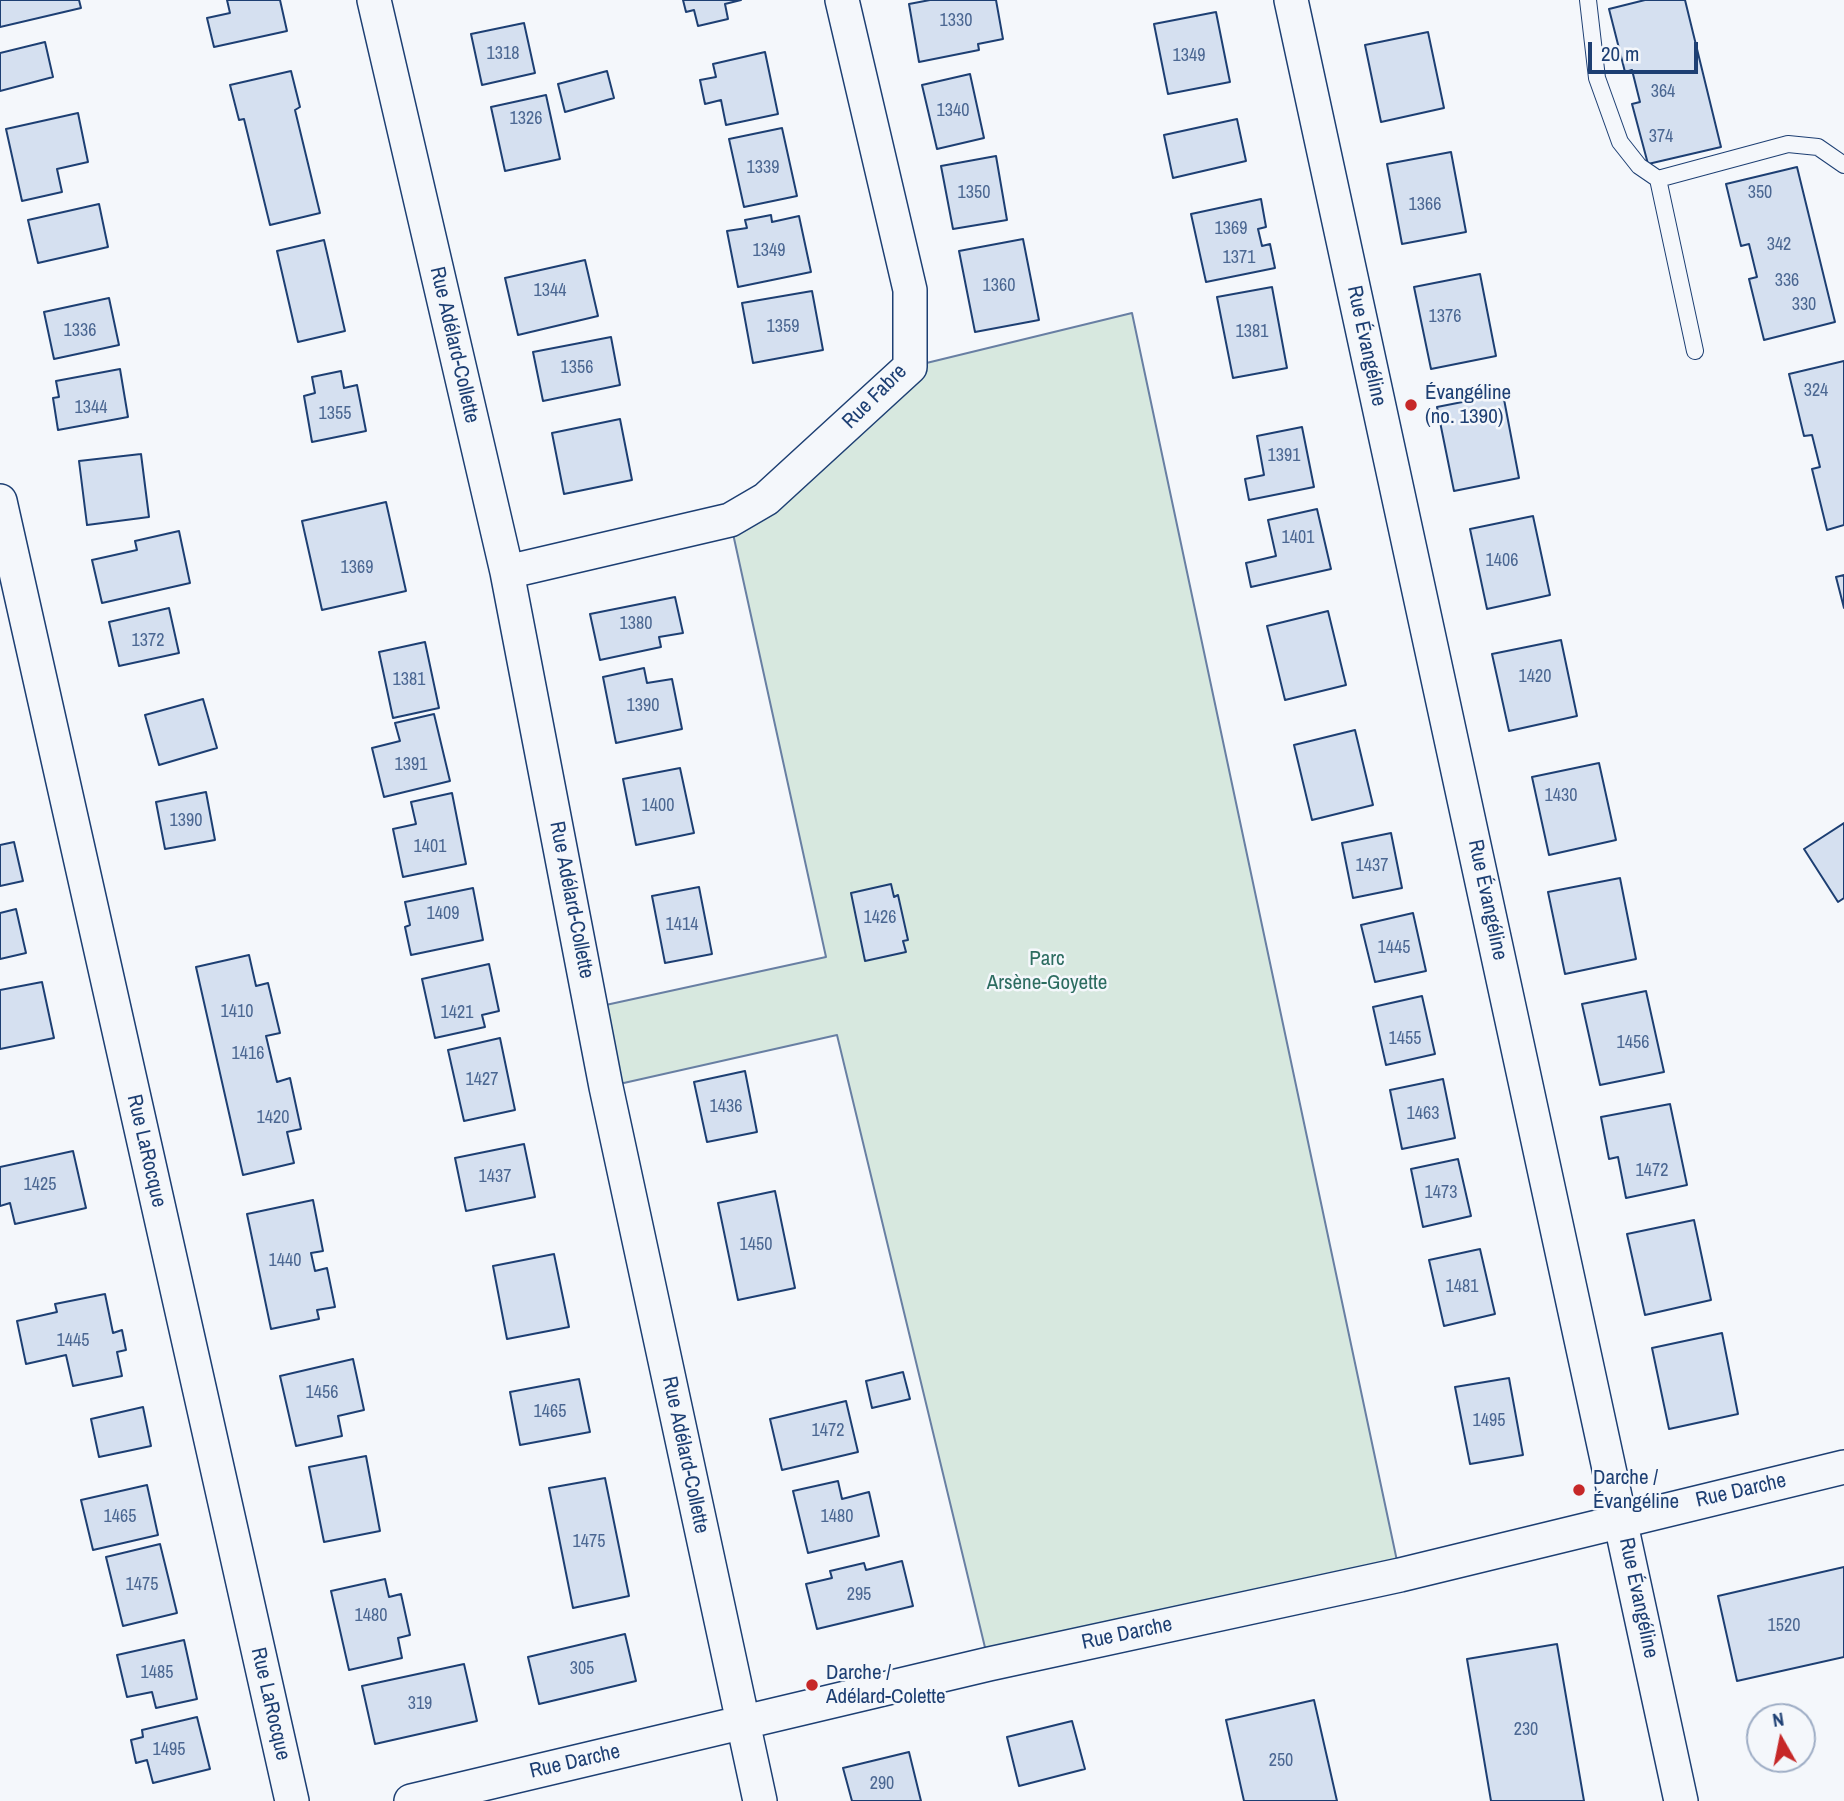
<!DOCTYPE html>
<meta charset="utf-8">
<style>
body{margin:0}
#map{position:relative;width:1844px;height:1801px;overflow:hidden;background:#f4f7fb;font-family:"Archivo Narrow",sans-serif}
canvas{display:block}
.north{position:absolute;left:1746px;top:1703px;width:70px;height:70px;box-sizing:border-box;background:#f4f7fb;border:2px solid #9eadc5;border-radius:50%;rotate:351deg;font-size:19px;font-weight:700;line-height:28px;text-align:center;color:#1d3f73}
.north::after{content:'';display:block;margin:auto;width:24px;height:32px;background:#c62828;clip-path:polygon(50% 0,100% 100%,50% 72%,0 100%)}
.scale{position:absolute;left:1588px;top:42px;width:110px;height:32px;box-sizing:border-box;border:4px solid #1d3f73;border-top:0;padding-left:9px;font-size:21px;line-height:24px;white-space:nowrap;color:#1d3f73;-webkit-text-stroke:5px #f4f7fb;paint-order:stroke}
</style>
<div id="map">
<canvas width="1844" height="1801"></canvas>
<div class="north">N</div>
<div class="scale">20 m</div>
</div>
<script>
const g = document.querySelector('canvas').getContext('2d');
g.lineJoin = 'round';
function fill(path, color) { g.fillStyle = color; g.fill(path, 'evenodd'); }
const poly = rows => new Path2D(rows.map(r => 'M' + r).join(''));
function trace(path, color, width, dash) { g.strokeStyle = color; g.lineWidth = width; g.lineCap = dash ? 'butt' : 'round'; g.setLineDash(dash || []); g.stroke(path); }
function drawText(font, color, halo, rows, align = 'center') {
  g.font = font + ' "Archivo Narrow",sans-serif'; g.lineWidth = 5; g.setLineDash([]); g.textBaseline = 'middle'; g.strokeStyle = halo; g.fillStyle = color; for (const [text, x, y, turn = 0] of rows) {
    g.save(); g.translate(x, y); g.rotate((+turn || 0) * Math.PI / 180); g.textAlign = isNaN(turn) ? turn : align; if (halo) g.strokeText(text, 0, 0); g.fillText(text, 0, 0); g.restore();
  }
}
const green = poly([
 [1132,313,1400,1575,989,1664,837,1035,606,1087,592,1008,826,957,730,520,910,367,1132,313]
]);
const building = poly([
 [0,0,79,0,81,8,0,27,0,0],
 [227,0,280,0,287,31,214,47,207,18,230,13,227,0],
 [683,0,741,0,725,4,728,19,698,26,694,10,686,12,683,0],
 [930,0,996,0,1003,39,978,44,979,50,919,62,909,4,930,0],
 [1645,0,1685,0,1721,147,1648,164,1632,104,1640,102,1632,70,1625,72,1609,9,1645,0],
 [1216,12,1230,82,1168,94,1154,24,1216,12],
 [524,23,535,73,482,85,471,34,524,23],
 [1428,32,1444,108,1381,122,1365,45,1428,32],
 [45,42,53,77,0,91,0,53,45,42],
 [765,52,778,114,726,125,721,100,705,104,700,80,716,77,713,64,765,52],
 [291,71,300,107,295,110,320,213,270,225,244,119,239,120,230,85,291,71],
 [607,71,614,98,565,112,558,84,607,71],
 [970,74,984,138,937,149,922,85,970,74],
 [546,95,560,159,505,171,491,107,546,95],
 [78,113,88,162,57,169,62,192,22,201,6,129,78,113],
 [1237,119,1246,161,1173,178,1164,135,1237,119],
 [782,128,797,196,744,207,729,139,782,128],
 [1451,152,1466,232,1402,244,1387,164,1451,152],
 [996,156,1007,220,953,229,941,166,996,156],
 [1797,167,1835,322,1764,340,1749,279,1757,277,1749,244,1741,246,1726,184,1797,167],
 [1261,199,1266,227,1258,229,1262,246,1270,244,1275,268,1206,282,1191,214,1261,199],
 [99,204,108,247,38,263,28,220,99,204],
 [771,215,772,222,799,216,811,272,738,287,727,231,747,228,745,220,771,215],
 [1023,239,1039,320,975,332,959,251,1023,239],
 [324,240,345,331,298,342,277,251,324,240],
 [585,260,598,316,518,335,505,278,585,260],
 [1480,274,1496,356,1431,369,1414,287,1480,274],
 [1272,287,1287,368,1233,378,1217,297,1272,287],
 [812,291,823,350,753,363,742,303,812,291],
 [109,298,119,345,54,359,44,312,109,298],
 [611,337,620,385,543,401,533,352,611,337],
 [1844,361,1844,525,1827,530,1812,469,1820,467,1812,435,1804,436,1789,374,1844,361],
 [120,369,128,417,58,430,53,398,59,397,56,381,120,369],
 [341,371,344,388,357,385,366,431,312,442,304,396,315,393,312,377,341,371],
 [1503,394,1519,478,1454,491,1437,407,1503,394],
 [620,419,632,480,564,494,552,433,620,419],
 [1302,427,1314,487,1249,500,1245,479,1264,475,1257,436,1302,427],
 [141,454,149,517,87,525,79,461,141,454],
 [386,502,406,591,322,610,302,521,386,502],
 [1317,509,1331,569,1251,587,1246,563,1276,556,1268,520,1317,509],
 [1533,516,1550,595,1487,609,1470,529,1533,516],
 [179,531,190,583,102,603,92,560,137,550,135,541,179,531],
 [1844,575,1844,608,1836,577,1844,575],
 [675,597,683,633,659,637,661,647,600,660,590,614,675,597],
 [169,608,179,653,119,666,109,622,169,608],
 [1328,611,1346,685,1285,700,1267,626,1328,611],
 [1561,640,1577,716,1509,731,1492,654,1561,640],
 [425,642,439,708,393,718,379,652,425,642],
 [644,668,647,683,672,679,682,729,616,743,603,677,644,668],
 [203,699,217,748,159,765,145,715,203,699],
 [434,714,450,781,384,797,372,748,400,741,395,723,434,714],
 [1355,730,1373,805,1312,820,1294,745,1355,730],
 [1599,763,1616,840,1549,855,1532,777,1599,763],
 [680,768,694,833,636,845,623,779,680,768],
 [206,792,215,840,165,849,156,802,206,792],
 [452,793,466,864,403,877,393,829,416,824,411,802,452,793],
 [1844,823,1844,898,1838,902,1804,849,1844,823],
 [1391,833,1402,888,1353,898,1342,843,1391,833],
 [14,842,23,881,0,886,0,845,14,842],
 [1620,878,1636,959,1565,974,1548,892,1620,878],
 [891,884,894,897,898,895,908,940,903,941,906,952,865,961,851,893,891,884],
 [699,887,712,954,665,963,652,896,699,887],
 [473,888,483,940,411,955,405,927,410,925,405,902,473,888],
 [16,909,26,953,0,959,0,913,16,909],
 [1413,913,1426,971,1375,982,1361,925,1413,913],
 [249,955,256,986,268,983,280,1033,266,1036,277,1082,290,1078,301,1129,287,1132,294,1163,243,1175,196,967,249,955],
 [489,964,499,1011,482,1015,485,1027,435,1038,422,979,489,964],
 [42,982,54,1038,0,1049,0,990,42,982],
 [1646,991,1664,1072,1600,1085,1582,1004,1646,991],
 [1422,996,1435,1054,1386,1065,1373,1007,1422,996],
 [500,1038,515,1110,464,1121,448,1050,500,1038],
 [745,1071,757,1132,707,1142,694,1082,745,1071],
 [1443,1079,1455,1138,1402,1149,1390,1090,1443,1079],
 [1670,1104,1687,1185,1626,1198,1618,1157,1609,1159,1601,1117,1670,1104],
 [524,1144,535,1197,466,1211,455,1158,524,1144],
 [73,1151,86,1208,15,1224,10,1203,0,1206,0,1167,73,1151],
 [1458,1159,1471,1216,1423,1227,1411,1169,1458,1159],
 [775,1191,795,1288,738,1300,718,1203,775,1191],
 [313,1200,323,1251,311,1253,315,1271,327,1268,335,1307,317,1310,319,1319,271,1329,247,1214,313,1200],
 [1694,1220,1711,1300,1645,1315,1627,1234,1694,1220],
 [1480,1249,1495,1314,1444,1326,1429,1260,1480,1249],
 [554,1254,569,1327,507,1339,493,1266,554,1254],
 [105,1294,113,1333,122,1330,126,1350,117,1352,122,1376,73,1386,66,1355,26,1364,17,1321,57,1312,55,1304,105,1294],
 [1722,1333,1738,1414,1669,1429,1652,1348,1722,1333],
 [353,1359,364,1410,338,1416,342,1436,296,1446,280,1376,353,1359],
 [903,1372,910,1399,872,1408,866,1381,903,1372],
 [1509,1378,1523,1455,1470,1464,1455,1387,1509,1378],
 [579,1379,590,1432,520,1445,510,1392,579,1379],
 [846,1401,858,1452,782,1470,770,1419,846,1401],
 [143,1407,151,1446,99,1457,91,1419,143,1407],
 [366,1456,380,1531,324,1542,309,1467,366,1456],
 [605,1478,629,1596,573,1608,549,1488,605,1478],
 [838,1481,842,1499,869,1492,879,1536,808,1553,793,1491,838,1481],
 [147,1485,158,1535,93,1550,81,1500,147,1485],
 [160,1544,177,1613,123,1626,106,1557,160,1544],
 [902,1561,913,1606,817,1629,806,1584,832,1578,830,1571,864,1563,866,1570,902,1561],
 [1844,1567,1844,1657,1737,1681,1718,1596,1844,1567],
 [385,1579,389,1597,401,1594,410,1635,398,1638,402,1658,349,1670,331,1591,385,1579],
 [625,1634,636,1681,539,1704,528,1657,625,1634],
 [184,1640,197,1699,156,1708,152,1692,127,1697,117,1655,184,1640],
 [1557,1644,1584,1801,1491,1801,1467,1659,1557,1644],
 [464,1664,477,1721,375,1744,362,1686,464,1664],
 [1314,1700,1337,1801,1244,1801,1226,1720,1314,1700],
 [197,1717,210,1769,153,1783,147,1760,136,1763,131,1740,143,1737,142,1730,197,1717],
 [1072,1721,1085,1769,1019,1786,1007,1737,1072,1721],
 [909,1752,921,1801,852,1801,843,1768,909,1752]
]);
const service = poly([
 [1588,0,1597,78,1620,142,1639,166,1658,179],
 [1695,351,1658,179,1788,144,1818,147,1844,165]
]);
const minor = poly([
 [374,0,507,572,606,1087,760,1801],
 [1291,0,1681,1801],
 [0,501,292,1801],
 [507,572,730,520,766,499,910,367,910,290,842,0],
 [411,1801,989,1664,1400,1575,1844,1467]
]);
const markers = [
 [1411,405,7,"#c62828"],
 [1579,1490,7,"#c62828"],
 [812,1685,7,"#c62828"]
];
const numberNames = [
 ["1330",956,21],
 ["1318",503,54],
 ["1349",1189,56],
 ["364",1663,92],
 ["1340",953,111],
 ["1326",526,119],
 ["374",1661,137],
 ["1339",763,168],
 ["1350",974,193],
 ["350",1760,193],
 ["1366",1425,205],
 ["1369",1231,229],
 ["342",1779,245],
 ["1349",769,251],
 ["1371",1239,258],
 ["336",1787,281],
 ["1360",999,286],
 ["1344",550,291],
 ["330",1804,305],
 ["1376",1445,317],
 ["1359",783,327],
 ["1336",80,331],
 ["1381",1252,332],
 ["1356",577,368],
 ["324",1816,391],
 ["1344",91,408],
 ["1355",335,414],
 ["1391",1284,456],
 ["1401",1298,538],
 ["1406",1502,561],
 ["1369",357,568],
 ["1380",636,624],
 ["1372",148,641],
 ["1420",1535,677],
 ["1381",409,680],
 ["1390",643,706],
 ["1391",411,765],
 ["1430",1561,796],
 ["1400",658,806],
 ["1390",186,821],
 ["1401",430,847],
 ["1437",1372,866],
 ["1409",443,914],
 ["1426",880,918],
 ["1414",682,925],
 ["1445",1394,948],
 ["1410",237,1012],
 ["1421",457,1013],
 ["1455",1405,1039],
 ["1456",1633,1043],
 ["1416",248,1054],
 ["1427",482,1080],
 ["1436",726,1107],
 ["1463",1423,1114],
 ["1420",273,1118],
 ["1472",1652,1171],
 ["1437",495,1177],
 ["1425",40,1185],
 ["1473",1441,1193],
 ["1450",756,1245],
 ["1440",285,1261],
 ["1481",1462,1287],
 ["1445",73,1341],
 ["1456",322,1393],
 ["1465",550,1412],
 ["1495",1489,1421],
 ["1472",828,1431],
 ["1465",120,1517],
 ["1480",837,1517],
 ["1475",589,1542],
 ["1475",142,1585],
 ["295",859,1595],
 ["1480",371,1616],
 ["1520",1784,1626],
 ["305",582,1669],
 ["1485",157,1673],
 ["319",420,1704],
 ["230",1526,1730],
 ["1495",169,1750],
 ["250",1281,1761],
 ["290",882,1784]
];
const streetNames = [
 ["Rue Adélard-Collette",454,345,77],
 ["Rue Évangéline",1366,346,78],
 ["Rue Fabre",875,397,-45],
 ["Rue Adélard-Collette",571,900,79],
 ["Rue Évangéline",1487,900,78],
 ["Rue LaRocque",146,1151,77],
 ["Rue Adélard-Collette",685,1455,78],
 ["Rue Darche",1741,1491,-13],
 ["Rue Évangéline",1638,1598,78],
 ["Rue Darche",1127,1634,-12],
 ["Rue LaRocque",270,1704,77],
 ["Rue Darche",575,1762,-13]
];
const poiNames = [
 ["Évangéline",1425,393],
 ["(no. 1390)",1425,417],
 ["Darche /",1593,1478],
 ["Évangéline",1593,1502],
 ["Darche /",826,1673],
 ["Adélard-Colette",826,1697]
];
const parkNames = [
 ["Parc",1047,959],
 ["Arsène-Goyette",1047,983]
];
fill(green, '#d7e8df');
trace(green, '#687fa3', 2);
fill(building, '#d5e0f0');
trace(building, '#1d3f73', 2);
trace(service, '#1d3f73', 18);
trace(minor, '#1d3f73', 36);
trace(service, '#f4f7fb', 16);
trace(minor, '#f4f7fb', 33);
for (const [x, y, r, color] of markers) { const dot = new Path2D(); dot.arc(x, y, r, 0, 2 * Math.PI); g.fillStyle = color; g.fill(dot); trace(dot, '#f4f7fb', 2.5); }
drawText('18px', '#4b6792', null, numberNames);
drawText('21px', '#1d3f73', '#f4f7fb', streetNames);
drawText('21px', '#1d3f73', '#f4f7fb', poiNames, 'left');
drawText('21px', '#2c6c60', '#f4f7fb', parkNames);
</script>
